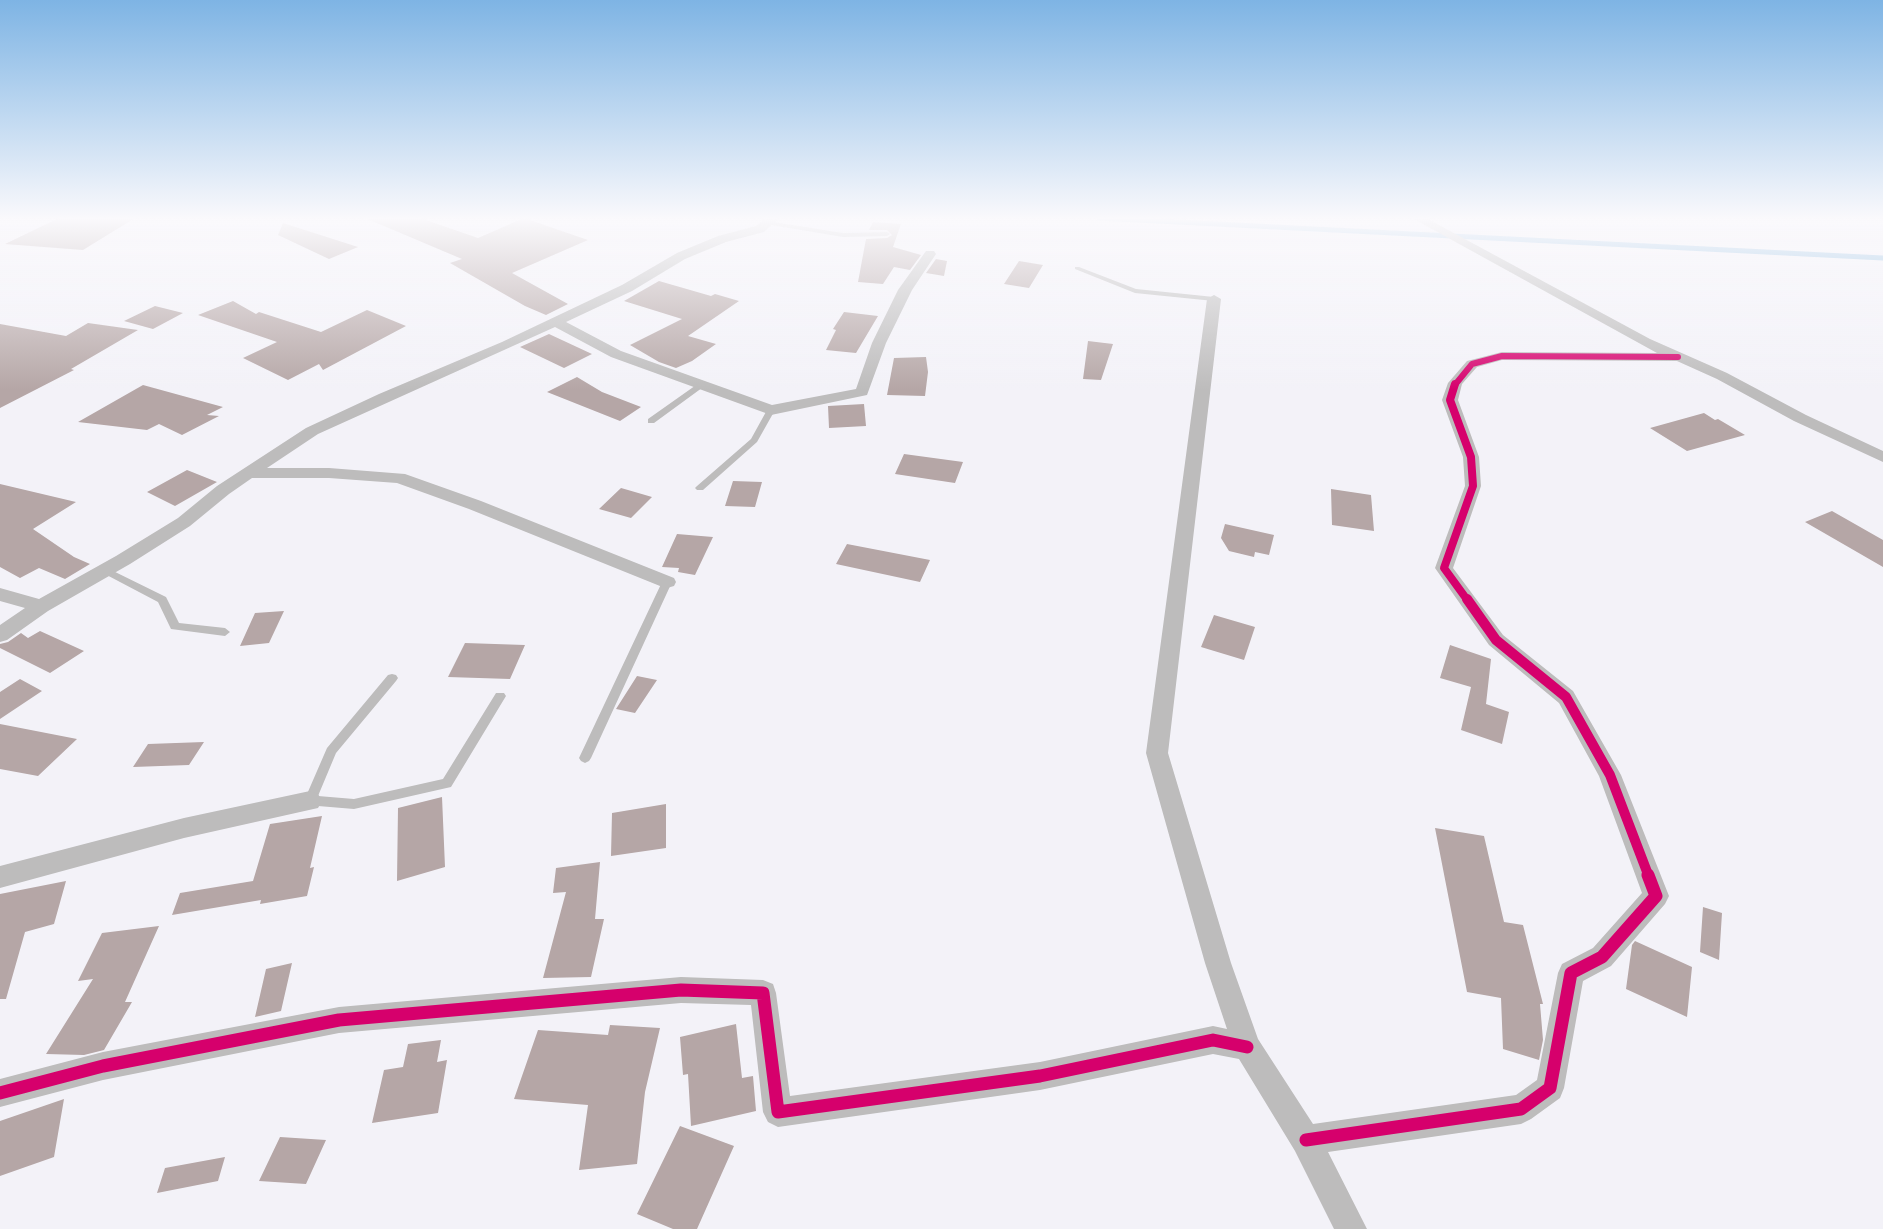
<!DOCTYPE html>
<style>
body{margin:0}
canvas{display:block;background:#f3f2f8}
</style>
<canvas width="1883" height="1229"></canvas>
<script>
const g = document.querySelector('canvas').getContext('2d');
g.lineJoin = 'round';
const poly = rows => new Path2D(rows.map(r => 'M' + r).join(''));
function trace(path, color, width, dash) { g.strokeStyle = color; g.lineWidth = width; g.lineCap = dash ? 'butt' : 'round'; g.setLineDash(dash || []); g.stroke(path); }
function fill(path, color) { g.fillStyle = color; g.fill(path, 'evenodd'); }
const stream = poly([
 [1099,218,1883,258]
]);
const building = poly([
 [59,218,135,218,83,250,5,244],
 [365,218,420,218,478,238,524,218,588,240,512,273,568,304,546,315,525,306,450,263,462,259],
 [873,222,901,224,893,247,921,255,910,270,894,267,883,284,858,282,866,239,887,238,892,235,887,230,869,230],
 [283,223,358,247,329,259,278,235],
 [936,259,947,261,944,276,926,273],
 [1019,261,1043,265,1029,288,1004,284],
 [659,281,711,296,715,294,739,301,688,336,716,344,692,361,676,368,659,362,630,345,682,319,624,301],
 [233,301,256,314,259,312,321,332,367,310,406,326,323,370,319,364,288,380,243,358,277,342,198,315],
 [155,306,183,313,153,329,124,321],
 [844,312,878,316,856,353,826,350,836,330,833,329],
 [88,323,138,330,71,369,74,370,0,408,0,324,66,336],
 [549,334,592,354,564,368,520,347],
 [1088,341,1113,344,1101,380,1083,379],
 [926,357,928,372,925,396,887,395,894,358],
 [577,377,602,392,641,407,620,421,547,392],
 [143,385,223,407,207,415,219,416,182,435,159,424,147,430,78,422],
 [864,404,866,426,829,428,828,406],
 [1704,413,1715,420,1718,419,1745,435,1687,451,1650,428],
 [904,454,963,462,955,483,895,474],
 [187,470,217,482,175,506,147,492],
 [733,481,762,482,755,507,725,506],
 [0,484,76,502,33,529,74,557,90,564,65,579,39,568,20,578,0,567],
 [621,488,628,490,652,497,631,518,599,509],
 [1331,489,1371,495,1374,531,1332,525],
 [1832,511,1883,540,1883,567,1805,522],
 [1225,524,1274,535,1269,555,1255,552,1254,557,1229,551,1221,538],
 [677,534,713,537,695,575,678,572,679,568,662,567],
 [847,544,930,560,920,582,836,564],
 [284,611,269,643,240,646,255,613],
 [1214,615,1255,627,1244,660,1201,647],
 [40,631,84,651,50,673,0,648,0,644,8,642,21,633,28,638],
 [465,643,525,645,510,679,448,677],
 [1450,645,1491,659,1486,704,1509,712,1502,744,1461,730,1471,687,1440,678],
 [637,676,657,680,635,713,616,709],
 [20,679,42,691,0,719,0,692],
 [0,724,77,739,38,776,0,769],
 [204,742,189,765,133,767,148,744],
 [442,797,445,867,397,881,398,808],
 [666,804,666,848,611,856,612,813],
 [322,816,310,868,314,867,307,896,260,904,261,900,172,915,180,893,253,881,270,824],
 [1435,828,1484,836,1504,922,1523,925,1543,1004,1540,1004,1543,1040,1539,1060,1503,1049,1501,998,1467,992],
 [600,862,595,919,604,919,591,977,543,978,566,892,553,893,556,868],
 [66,881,54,924,25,932,6,999,0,999,0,894],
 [1703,907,1722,913,1719,960,1700,952],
 [159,926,125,1002,132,1002,104,1050,84,1055,46,1054,93,979,78,981,102,933],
 [1635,941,1692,967,1687,1017,1626,989,1632,945],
 [292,963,281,1011,255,1017,266,969],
 [736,1024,742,1078,753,1076,756,1111,691,1126,688,1074,683,1075,680,1037],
 [610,1025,660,1028,645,1092,637,1164,579,1170,588,1105,514,1099,538,1030,608,1035],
 [441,1040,437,1062,447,1060,438,1113,372,1123,384,1070,403,1067,408,1044],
 [64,1099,54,1157,0,1176,0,1121],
 [680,1126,734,1146,697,1229,673,1229,637,1214],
 [280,1137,326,1140,306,1184,259,1181],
 [225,1157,218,1181,157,1193,165,1168]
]);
const service = poly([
 [767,221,843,233,887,232,890,234,887,236,843,237,765,224,764,223,767,221],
 [1075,267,1079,267,1136,289,1214,297,1218,299,1214,301,1135,293,1075,269,1075,267],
 [699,383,702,383,706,385,654,423,648,423,648,419,699,383],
 [771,407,775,410,757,442,703,490,697,490,695,488,697,486,751,439,767,410,771,407],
 [105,567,166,597,179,623,225,628,230,632,225,636,171,629,158,602,101,572,100,570,101,568,105,567],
 [667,579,672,582,591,758,589,761,585,763,581,761,579,758,662,582,667,579],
 [392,674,396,675,398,678,396,681,336,753,318,796,354,799,443,779,496,693,504,693,506,696,451,787,354,809,306,805,304,801,327,748,388,675,392,674]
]);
const minor = poly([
 [766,218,779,218,764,232,726,242,685,259,632,291,566,322,621,351,772,405,856,389,872,343,898,290,926,251,934,251,936,254,912,290,886,343,867,395,771,415,611,357,555,327,318,434,267,468,329,468,405,474,481,501,674,578,676,582,674,586,667,588,660,586,469,509,397,483,329,478,252,478,229,494,190,526,130,564,48,611,7,640,0,642,0,625,25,608,0,601,0,588,39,599,116,556,178,518,217,486,306,428,379,394,502,342,622,285,677,253,718,236,756,226,766,218],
 [1412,218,1426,218,1650,339,1727,373,1806,415,1883,451,1883,462,1794,421,1717,379,1677,361,1502,360,1477,367,1462,384,1458,400,1479,457,1481,486,1453,568,1503,635,1573,691,1621,775,1669,896,1665,904,1611,966,1583,981,1564,1088,1560,1098,1531,1119,1521,1124,1328,1152,1367,1229,1334,1229,1295,1151,1239,1059,1213,1054,1040,1090,778,1127,768,1122,763,1112,751,1005,681,1003,339,1033,103,1080,0,1107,0,1079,103,1052,339,1007,681,977,763,980,773,984,776,993,790,1096,1040,1062,1213,1026,1227,1029,1205,963,1146,753,1207,299,1214,295,1221,299,1168,753,1231,963,1258,1039,1313,1124,1516,1095,1537,1080,1558,973,1562,964,1593,948,1642,893,1599,776,1559,703,1489,645,1435,568,1465,486,1463,457,1442,400,1448,383,1467,361,1502,352,1657,353,1412,218],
 [310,791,318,794,322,801,318,808,184,838,0,888,0,866,184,818,310,791]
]);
const cyclewayFar3 = poly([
 [1454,386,1472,364,1502,356,1678,357]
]);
const cyclewayFar2 = poly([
 [1455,384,1450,400,1471,457,1473,486,1444,568,1468,601]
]);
const cyclewayFar1 = poly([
 [1467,599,1496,640,1566,697,1610,775,1649,877]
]);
const cycleway = poly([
 [0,1093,103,1066,339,1020,681,990,763,993,778,1112,1040,1076,1213,1040,1247,1047],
 [1306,1140,1521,1109,1550,1088,1571,973,1602,957,1656,896,1648,875]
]);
trace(stream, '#80b5dd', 5);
fill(building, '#b5a6a6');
fill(service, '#bdbcbc');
fill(minor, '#bdbcbc');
trace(cyclewayFar3, '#d6006c', 6);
trace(cyclewayFar2, '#d6006c', 8);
trace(cyclewayFar1, '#d6006c', 10);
trace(cycleway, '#d6006c', 13);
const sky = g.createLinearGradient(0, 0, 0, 390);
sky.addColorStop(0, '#7eb4e4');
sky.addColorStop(0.56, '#faf9fc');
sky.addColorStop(1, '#faf9fc00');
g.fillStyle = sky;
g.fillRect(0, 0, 1883, 390);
</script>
